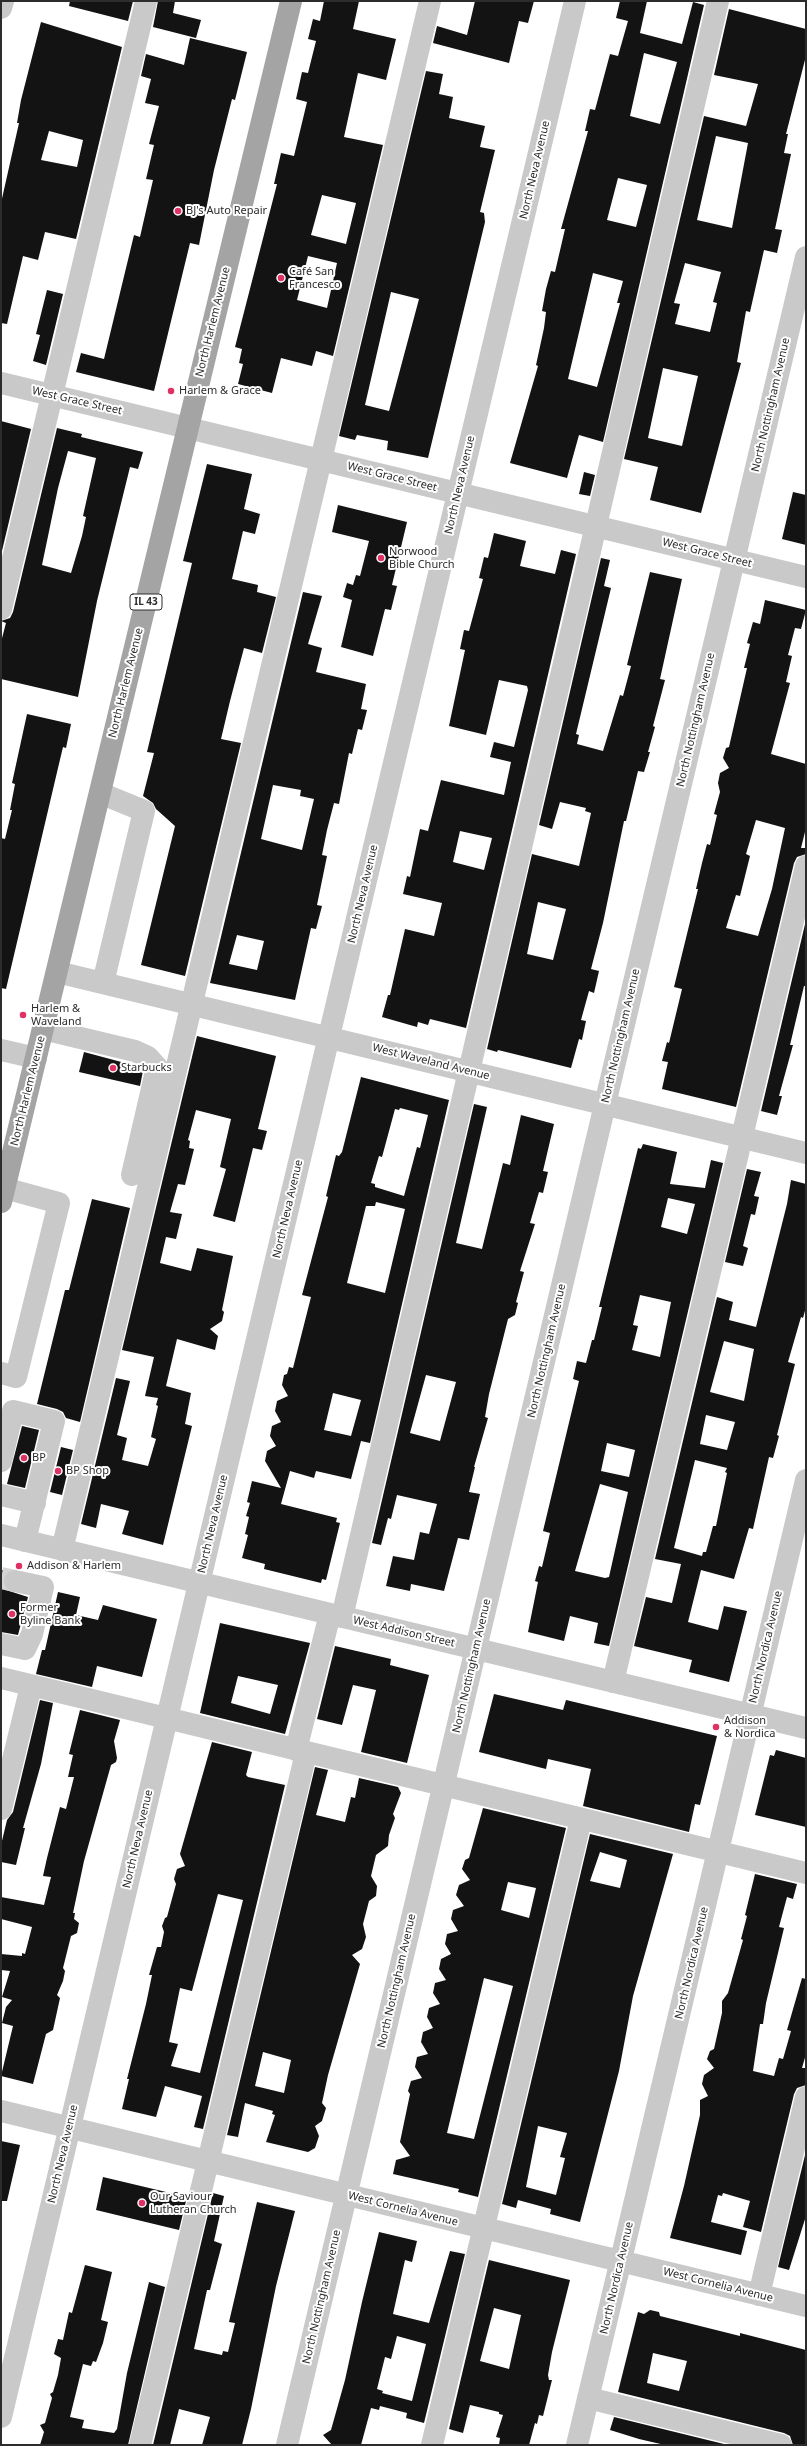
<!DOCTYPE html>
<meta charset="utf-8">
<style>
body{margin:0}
#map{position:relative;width:807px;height:2446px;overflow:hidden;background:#fff;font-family:"Noto Sans",sans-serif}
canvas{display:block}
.frame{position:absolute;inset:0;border:2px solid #2c2c2c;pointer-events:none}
</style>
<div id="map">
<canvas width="807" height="2446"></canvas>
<div class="frame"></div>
</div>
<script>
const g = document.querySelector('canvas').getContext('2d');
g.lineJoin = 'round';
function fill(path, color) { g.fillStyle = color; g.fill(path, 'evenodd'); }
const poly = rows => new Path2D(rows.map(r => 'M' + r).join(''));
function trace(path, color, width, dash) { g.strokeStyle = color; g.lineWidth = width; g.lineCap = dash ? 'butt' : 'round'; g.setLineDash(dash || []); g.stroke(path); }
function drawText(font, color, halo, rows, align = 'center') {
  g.font = font + ' "Noto Sans",sans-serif'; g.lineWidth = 4; g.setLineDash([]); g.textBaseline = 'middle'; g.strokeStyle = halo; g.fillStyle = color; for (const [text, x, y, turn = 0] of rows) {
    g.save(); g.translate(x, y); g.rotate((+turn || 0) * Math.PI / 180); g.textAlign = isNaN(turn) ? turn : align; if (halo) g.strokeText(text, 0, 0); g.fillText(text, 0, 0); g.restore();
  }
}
const building = poly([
 [70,1,133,1,128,21,69,6],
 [158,1,175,1,173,13,201,20,196,38,153,27],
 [324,1,359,1,353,29,396,39,386,80,358,73,344,137,383,145,333,356,316,351,312,366,281,358,272,393,238,384,243,364,239,363,242,349,235,347,277,184,274,184,281,153,294,156,307,102,296,99,302,72,308,73,316,41,308,39,313,19,320,21],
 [322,195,356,203,346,244,311,235],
 [308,256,337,263,327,308,297,300],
 [475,1,534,1,528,23,519,21,509,63,433,43,437,26,467,35],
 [620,1,647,1,640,33,682,44,693,2,704,5,603,442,579,435,567,478,510,463,538,366,536,365,544,328,546,312,542,311,546,289,551,271,555,272,565,229,561,229,588,131,585,131,590,109,595,110,610,54,618,56,628,21,616,18],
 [644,53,677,62,660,124,630,116],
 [618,178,647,185,636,227,607,220],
 [593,273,623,281,617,303,620,303,597,387,568,379],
 [729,9,806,29,806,56,786,134,788,134,784,153,791,154,775,229,782,230,777,253,764,250,750,312,746,311,737,362,741,363,701,513,650,500,658,467,624,459,704,116,746,126,758,84,714,75],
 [716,136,748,143,732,228,697,220],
 [685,263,721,272,713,302,717,303,710,332,675,324,680,304,674,303],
 [663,368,698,376,682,446,648,438],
 [41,22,122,47,76,239,45,232,38,260,23,256,7,324,1,323,1,203,19,123,17,123,21,100],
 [49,131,83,140,77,167,41,160],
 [190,38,247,52,235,100,232,99,214,170,199,245,190,243,154,391,76,372,81,353,104,359,134,235,140,237,153,180,146,179,154,145,149,144,159,106,145,103,151,79,141,76,146,54,184,65],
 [426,71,443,74,439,94,453,97,449,118,485,126,480,147,495,150,480,212,484,213,485,222,428,458,387,450,388,441,357,435,355,440,339,436],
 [391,292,419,299,389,411,365,405],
 [47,290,63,294,46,365,33,361,40,335,36,334],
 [1,421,31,429,1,555],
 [57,428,82,434,81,437,143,452,138,469,130,467,97,601,78,697,1,679,1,642,6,623,1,621,10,618,13,612],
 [68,451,96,458,83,516,86,517,82,536,71,573,42,565,58,488],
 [207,464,252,474,244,509,260,514,255,534,243,531,232,579,258,585,257,592,276,597,262,653,244,648,230,701,221,739,241,743,185,976,141,965,175,826,156,809,153,803,143,796,154,753,147,752,192,563,183,561],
 [584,472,595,475,590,496,579,494],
 [793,492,806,495,806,545,782,539],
 [338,505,407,522,392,585,397,586,391,610,385,609,373,656,341,647,352,600,343,597,347,583,353,585,356,575,360,576,369,541,332,532],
 [494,533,526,541,520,566,555,574,561,550,576,554,466,1028,430,1019,428,1025,418,1022,417,1027,382,1017,388,995,390,995,405,929,434,936,442,903,403,894,407,876,410,877,420,829,428,831,441,780,504,795,511,762,490,757,494,742,514,747,528,690,527,686,499,680,486,735,449,726,465,650,460,649,464,630,469,631,483,579,479,578,484,557,488,558],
 [460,831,492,838,484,870,453,862],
 [601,558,610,560,604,586,611,588,576,734,579,735,577,744,603,751,620,695,623,696,631,666,627,665,650,572,682,579,660,679,665,680,653,726,655,727,648,752,650,752,644,772,638,771,626,821,624,821,603,923,591,969,599,971,594,993,589,991,581,1020,586,1021,582,1040,579,1039,571,1068,498,1050,497,1052,487,1049,532,854,579,866,591,813,585,811,586,808,560,802,552,829,539,825],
 [538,902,566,909,553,960,527,954],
 [303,592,322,596,308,644,322,648,316,672,366,684,361,709,367,710,362,730,358,729,352,754,349,753,339,804,334,803,327,830,322,855,327,856,317,905,322,906,316,929,311,928,295,1000,210,983],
 [273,785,301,790,300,796,314,799,302,850,261,839],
 [237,935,264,941,257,970,229,964],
 [765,600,806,610,801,629,795,628,788,655,792,656,786,682,790,683,771,754,806,764,806,828,801,848,806,848,806,854,797,857,794,863,736,1107,662,1089,668,1062,662,1061,667,1042,669,1043,682,989,674,987,698,889,696,889,702,863,707,844,710,845,717,815,714,814,720,792,718,783,720,773,729,768,723,758,726,748,729,747,747,668,744,668,750,644,747,643,753,622,760,624],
 [756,820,785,828,772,889,758,936,726,928,736,895,740,896,750,856,746,854],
 [27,714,71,724,66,748,63,747,58,768,6,989,1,988,1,838,5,839,12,810,10,810,15,784,12,783],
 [806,920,806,986,804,986,790,1045,793,1045,779,1096,782,1096,777,1115,761,1111],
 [197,1036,276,1056,258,1129,267,1131,262,1150,253,1148,235,1222,213,1216,226,1169,220,1167,231,1119,196,1110,188,1140,190,1141,189,1148,194,1149,185,1185,178,1184,170,1212,182,1214,176,1239,166,1237,160,1263,191,1271,197,1248,233,1256,222,1310,224,1312,222,1321,210,1329,218,1336,215,1350,177,1339,166,1386,191,1393,185,1424,192,1426,163,1545,122,1534,129,1511,101,1504,96,1528,81,1524,116,1378,130,1381,117,1435,127,1438,122,1460,148,1466,156,1439,151,1437,158,1406,156,1405,158,1398,145,1396,154,1357,122,1350],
 [84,1052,140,1067,143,1071,140,1086,79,1072],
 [361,1077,449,1100,370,1443,361,1441,351,1479,316,1471,314,1478,290,1471,281,1504,337,1518,336,1522,340,1523,326,1580,322,1579,321,1583,264,1569,265,1564,242,1558,248,1535,245,1534,249,1517,246,1516,250,1503,247,1502,252,1481,281,1488,265,1461,267,1451,276,1446,270,1436,272,1426,281,1422,275,1411,277,1401,288,1396,282,1385,284,1375,287,1374,289,1367,293,1368,311,1297,302,1295,328,1197,326,1196,336,1155,339,1156,342,1152],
 [400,1108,428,1115,420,1148,417,1147,404,1196,375,1187,375,1184,371,1183,379,1156,382,1157,395,1109,399,1110],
 [376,1202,405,1209,385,1293,347,1283,366,1206,375,1206],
 [333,1393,361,1400,351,1436,324,1430],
 [474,1104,487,1107,456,1243,482,1249,503,1163,510,1165,521,1115,554,1124,543,1171,548,1172,543,1193,539,1192,530,1223,535,1224,520,1271,524,1272,516,1302,518,1303,515,1315,508,1319,489,1394,485,1417,488,1418,474,1467,475,1467,469,1492,480,1494,469,1540,458,1538,444,1591,411,1584,410,1591,386,1586,393,1556,414,1560,420,1532,429,1534,437,1504,397,1495,391,1519,388,1518,381,1545,372,1543],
 [426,1375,456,1382,440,1441,410,1433],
 [643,1144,677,1152,670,1184,705,1188,711,1160,723,1163,609,1646,594,1643,598,1623,570,1616,564,1641,528,1632,538,1582,535,1581,539,1566,542,1567,550,1533,543,1531,579,1381,573,1379,577,1361,586,1363,592,1340,594,1340,602,1307,599,1307,638,1148,641,1149],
 [668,1198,695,1204,687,1234,661,1227],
 [640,1295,671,1302,660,1357,632,1350,638,1326,633,1325],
 [607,1443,635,1450,629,1477,601,1471],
 [600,1484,628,1492,609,1577,605,1578,575,1571],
 [747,1169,761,1172,754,1196,759,1197,755,1215,751,1214,743,1246,748,1248,743,1266,725,1262],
 [791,1180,806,1184,806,1307,803,1318,801,1317,788,1362,795,1364,777,1435,779,1436,773,1458,769,1457,753,1529,749,1528,734,1579,701,1570,688,1622,718,1630,724,1606,747,1611,729,1682,689,1672,692,1660,634,1646,646,1597,672,1603,681,1564,655,1559,717,1297,733,1302,729,1320,756,1327,787,1204],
 [724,1341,754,1349,744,1401,710,1392],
 [706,1415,735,1422,727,1450,700,1444],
 [695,1460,727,1468,725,1472,727,1473,716,1526,713,1526,706,1552,703,1552,702,1556,674,1548],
 [92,1199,130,1208,80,1422,66,1418,63,1412,57,1409,37,1404,65,1290,69,1290],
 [22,1426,39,1430,25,1488,7,1484],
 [61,1447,73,1450,62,1495,50,1492],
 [1,1570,8,1571,3,1579,6,1590,28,1597,18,1635,1,1632],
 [58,1592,80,1597,76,1615,98,1620,103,1605,157,1619,142,1677,97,1666,92,1687,36,1674,42,1650,45,1650],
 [220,1623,310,1643,285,1734,200,1713],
 [238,1676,278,1685,270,1714,231,1703],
 [335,1646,391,1659,390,1665,429,1675,407,1763,361,1752,376,1690,353,1685,342,1725,317,1719],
 [494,1694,563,1710,566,1700,717,1736,700,1805,695,1804,689,1832,583,1806,591,1769,548,1759,546,1769,479,1752],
 [40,1700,53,1703,41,1764,23,1828,25,1828,16,1865,1,1862,1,1845,7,1820,13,1812],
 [80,1710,120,1720,114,1741,117,1758,116,1762,111,1765,84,1861,73,1913,75,1913,74,1919,79,1923,77,1933,71,1936,63,1968,65,1971,63,1981,57,1995,60,1998,53,2030,46,2034,33,2084,1,2076,13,2026,2,2023,6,2007,12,2000,2,1997,10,1971,1,1970,1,1954,22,1956,22,1953,25,1954,32,1927,1,1919,1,1897,44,1905,51,1877,43,1876,47,1858,60,1807,66,1809,74,1777,68,1777,73,1755,69,1754],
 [212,1742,252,1752,246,1775,248,1777,285,1785,203,2129,194,2127,202,2096,165,2086,156,2117,122,2109,129,2079,127,2079,146,2004,152,1975,149,1975,157,1947,161,1947,164,1932,162,1926,165,1918,167,1917,176,1884,174,1879,177,1869,185,1866,180,1854],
 [218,1894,243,1900,200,2073,171,2066,178,2044,169,2042,180,1988,192,1991],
 [776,1750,806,1758,806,1827,755,1815,770,1755,774,1756],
 [315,1767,328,1770,316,1815,345,1822,351,1797,355,1798,359,1778,398,1787,401,1793,393,1814,395,1818,389,1835,388,1846,376,1855,371,1876,377,1886,376,1896,369,1901,363,1924,366,1937,362,1949,352,1955,360,1964,328,2075,322,2103,326,2108,322,2121,315,2126,319,2136,315,2148,308,2152,266,2142,275,2115,272,2114,273,2111,245,2103,238,2137,227,2135],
 [263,2052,291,2060,284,2093,255,2086],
 [483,1808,566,1828,478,2197,458,2192,459,2189,393,2174,396,2160,410,2156,400,2142,410,2094,408,2091,411,2081,422,2078,415,2067,417,2057,428,2054,421,2042,423,2032,433,2028,427,2017,429,2008,440,2004,433,1993,435,1983,446,1980,439,1969,441,1959,451,1954,445,1944,447,1934,458,1931,451,1919,453,1910,464,1906,456,1895,459,1885,470,1880,462,1869,465,1860,469,1858],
 [508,1882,536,1888,529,1918,501,1910],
 [484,1978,513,1986,474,2139,447,2133],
 [590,1834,673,1854,633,1996,619,2071,580,2222,550,2214,551,2209,518,2200,516,2208,502,2204],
 [600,1852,627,1860,620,1888,590,1881],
 [538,2126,567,2133,560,2157,565,2158,556,2195,526,2187],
 [755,1874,797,1884,793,1899,787,1897,779,1927,784,1928,766,2003,763,2024,760,2024,753,2071,774,2076,779,2058,783,2059,791,2031,787,2030,802,1978,806,1979,806,2054,802,2068,806,2068,806,2085,797,2088,794,2094,761,2232,743,2227,750,2201,723,2193,722,2196,718,2195,711,2222,747,2231,741,2255,670,2238,684,2186,700,2115,700,2100,708,2096,702,2084,704,2075,714,2068,707,2059,710,2051,714,2049,722,2013,722,2001,728,1993,743,1940,741,1939,747,1916,745,1915],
 [1,2141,20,2145,7,2201,1,2201],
 [806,2151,806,2216,789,2270,778,2267],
 [103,2177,187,2197,179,2230,96,2210],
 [213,2193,224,2196,214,2241,222,2244,210,2290,207,2290,194,2349,222,2355,223,2351,228,2352,235,2323,229,2322,257,2202,295,2211,276,2286,251,2409,242,2445,202,2445,210,2417,179,2409,170,2445,153,2445],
 [379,2232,417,2241,412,2262,405,2260,393,2314,429,2323,450,2251,465,2254,424,2423,406,2418,407,2413,380,2406,379,2410,371,2408,361,2445,332,2445,323,2435,331,2430,345,2380,362,2302],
 [397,2336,426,2344,412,2401,382,2393,383,2391,377,2389,385,2357,391,2359],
 [489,2260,570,2280,552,2352,548,2375,549,2380,552,2380,543,2416,539,2415,537,2424,535,2423,529,2445,499,2445,500,2438,496,2437,503,2415,499,2414,499,2412,470,2405,463,2433,449,2429],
 [494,2308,521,2315,509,2369,480,2361],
 [85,2265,112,2272,101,2320,108,2322,103,2343,96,2362,93,2361,91,2366,83,2364,70,2417,84,2420,82,2428,114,2433,117,2429,127,2373,149,2282,165,2287,128,2445,40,2445,44,2432,40,2425,45,2423,52,2398,50,2394,53,2392,58,2375,61,2358,54,2354,58,2339,63,2340,69,2312,72,2313],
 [650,2310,659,2312,660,2316,740,2336,740,2333,806,2350,806,2445,793,2445,790,2436,784,2433,618,2392,638,2312,644,2314],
 [653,2353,687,2361,679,2391,647,2383],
 [614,2417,728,2445,665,2445,639,2439,610,2430]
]);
const minorTunnel = poly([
 [1,1578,15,1581]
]);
const minor = poly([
 [1,8,3,1],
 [1,383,806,577],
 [1,609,146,1],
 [100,793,144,811,103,983],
 [57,972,806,1153],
 [43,1029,135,1051,148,1057,157,1067,132,1175],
 [1,1050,36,1058],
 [1,1373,16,1377,59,1203,4,1188],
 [1,1461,13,1411,54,1421,25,1541],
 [1,1495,35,1503],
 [1,1535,806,1728],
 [62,1550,430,1],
 [342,1617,718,1],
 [1,1644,25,1649,32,1634,43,1587,15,1581],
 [1,1678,806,1873],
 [613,1682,806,866],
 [296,1750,330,1614],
 [1,1809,31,1686],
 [1,2111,806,2306],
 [759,2295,806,2097],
 [588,2398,781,2445],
 [1,2417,575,1],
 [140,2445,306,1753],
 [287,2445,806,257],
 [432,2445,581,1819],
 [577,2445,806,1480]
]);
const major = poly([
 [1,1202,291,1]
]);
const markers = [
 [178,211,4,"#e03164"],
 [281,278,4,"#e03164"],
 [171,391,4,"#e03164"],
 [381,558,4,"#e03164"],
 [23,1015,4,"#e03164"],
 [113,1068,4,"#e03164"],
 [24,1458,4,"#e03164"],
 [58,1471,4,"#e03164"],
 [19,1566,4,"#e03164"],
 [12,1614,4,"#e03164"],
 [716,1727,4,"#e03164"],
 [142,2203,4,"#e03164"]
];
const shields = [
 [146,602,32]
];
const shieldNames = [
 ["IL 43",146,602]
];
const streetNames = [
 ["North Neva Avenue",535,170,-77],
 ["North Harlem Avenue",213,322,-76],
 ["West Grace Street",77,401,13],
 ["North Nottingham Avenue",771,405,-77],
 ["West Grace Street",392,477,14],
 ["North Neva Avenue",460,485,-77],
 ["West Grace Street",707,553,14],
 ["North Harlem Avenue",126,683,-76],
 ["North Nottingham Avenue",696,720,-77],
 ["North Neva Avenue",363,894,-77],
 ["North Nottingham Avenue",621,1036,-77],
 ["West Waveland Avenue",431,1062,14],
 ["North Harlem Avenue",28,1091,-76],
 ["North Neva Avenue",288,1209,-77],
 ["North Nottingham Avenue",547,1351,-77],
 ["North Neva Avenue",213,1524,-77],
 ["West Addison Street",404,1632,13],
 ["North Nordica Avenue",766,1647,-77],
 ["North Nottingham Avenue",472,1666,-77],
 ["North Neva Avenue",138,1839,-77],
 ["North Nordica Avenue",692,1963,-77],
 ["North Nottingham Avenue",397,1981,-77],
 ["North Neva Avenue",63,2154,-77],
 ["West Cornelia Avenue",403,2209,14],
 ["North Nordica Avenue",617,2278,-77],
 ["West Cornelia Avenue",718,2285,14],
 ["North Nottingham Avenue",322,2297,-77]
];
const poiNames = [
 ["BJ's Auto Repair",186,211],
 ["Café San",289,272],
 ["Francesco",289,285],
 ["Harlem & Grace",179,391],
 ["Norwood",389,552],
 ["Bible Church",389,565],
 ["Harlem &",31,1009],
 ["Waveland",31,1022],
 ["Starbucks",121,1068],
 ["BP",32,1458],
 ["BP Shop",66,1471],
 ["Addison & Harlem",27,1566],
 ["Former",20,1608],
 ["Byline Bank",20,1621],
 ["Addison",724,1721],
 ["& Nordica",724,1734],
 ["Our Saviour",150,2197],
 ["Lutheran Church",150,2210]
];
fill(building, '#131313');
trace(minorTunnel, '#d5d5d5', 22, [22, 11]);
trace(minor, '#c9c9c9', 22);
trace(major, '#a4a4a4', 22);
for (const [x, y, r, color] of markers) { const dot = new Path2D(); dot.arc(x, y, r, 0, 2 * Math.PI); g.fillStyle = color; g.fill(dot); trace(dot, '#fff', 1.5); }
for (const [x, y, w] of shields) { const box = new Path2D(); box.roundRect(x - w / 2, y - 8, w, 16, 3); g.fillStyle = '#fff'; g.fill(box); trace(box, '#2c2c2c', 1); }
drawText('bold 10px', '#2c2c2c', null, shieldNames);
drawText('11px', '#2c2c2c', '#fff', streetNames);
drawText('11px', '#2c2c2c', '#fff', poiNames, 'left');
</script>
